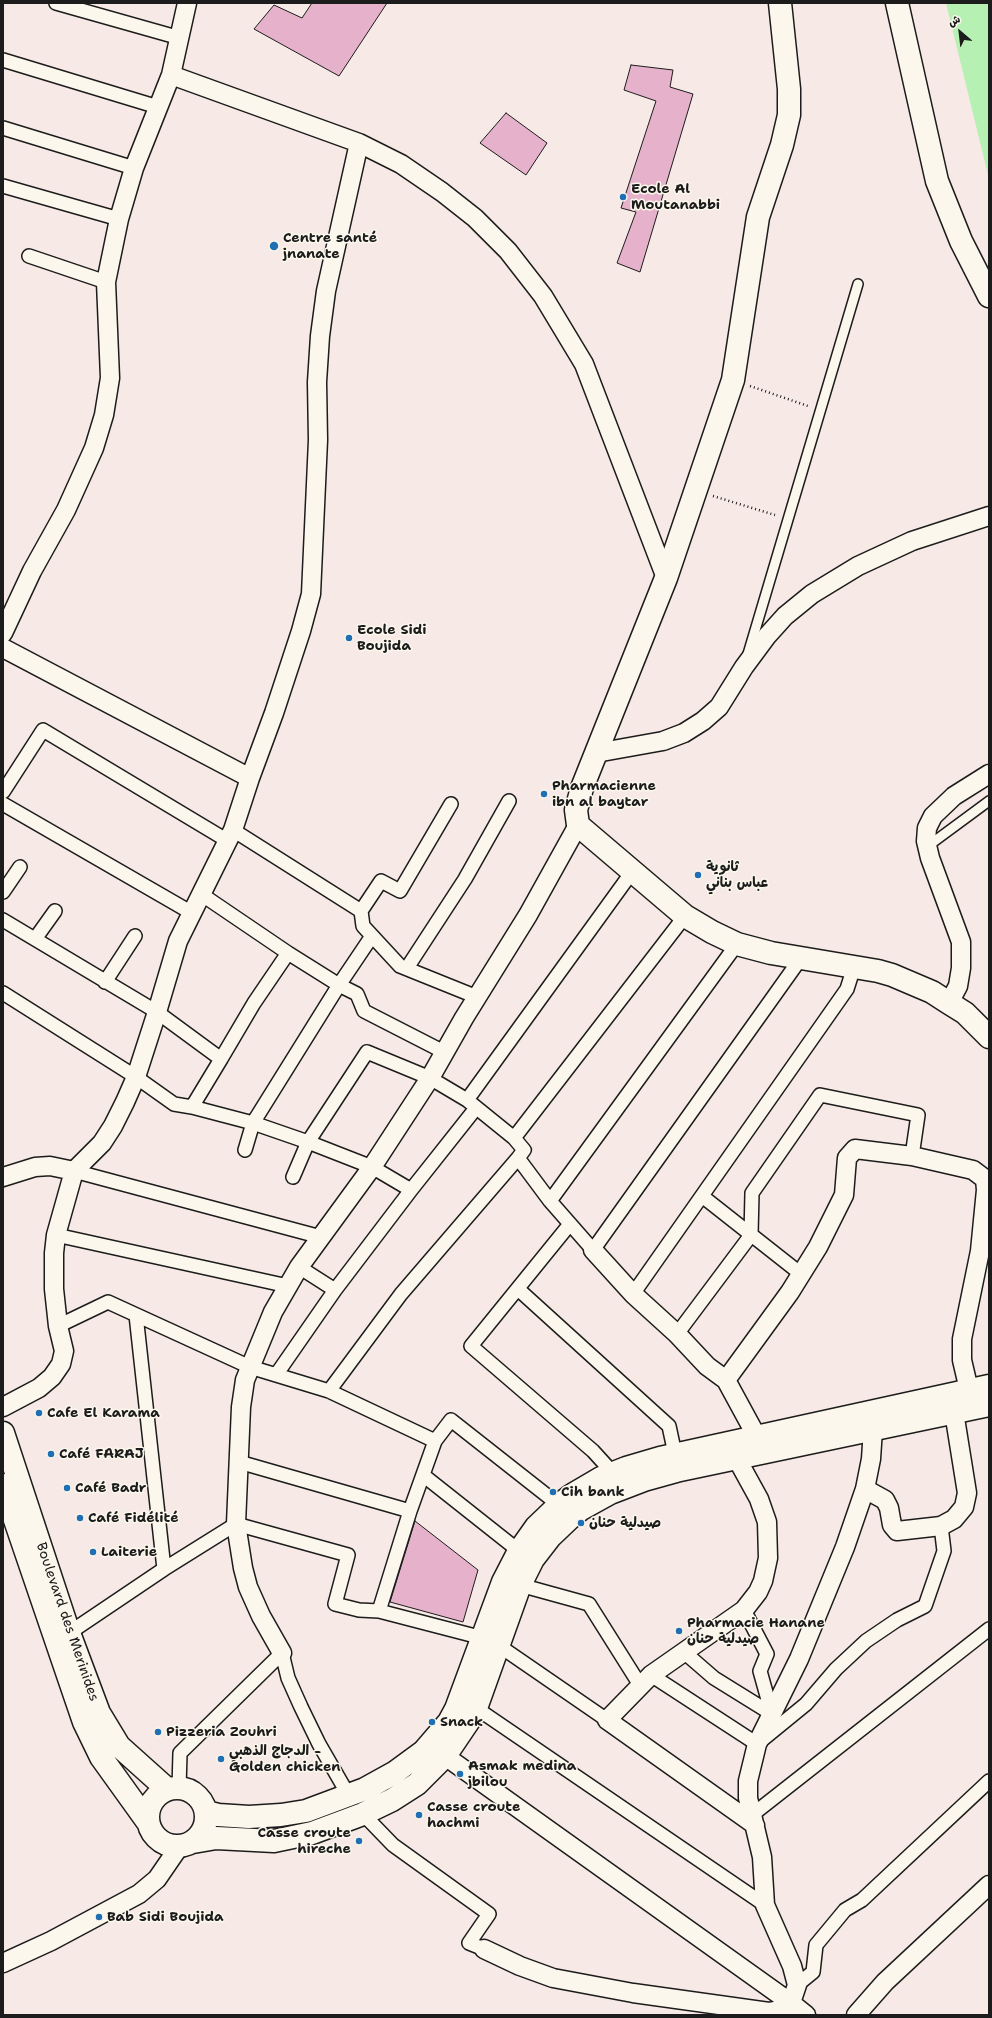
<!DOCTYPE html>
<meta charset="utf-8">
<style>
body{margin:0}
#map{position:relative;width:992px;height:2018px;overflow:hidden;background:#f7e9e5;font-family:"Shantell Sans","Playpen Sans Arabic",sans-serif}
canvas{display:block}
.frame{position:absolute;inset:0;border:4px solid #1c1c1c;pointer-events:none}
.north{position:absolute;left:940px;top:12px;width:40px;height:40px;-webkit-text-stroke:3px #fbf7ec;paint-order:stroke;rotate:332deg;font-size:11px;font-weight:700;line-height:16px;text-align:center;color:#1c1c1c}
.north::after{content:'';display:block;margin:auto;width:14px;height:18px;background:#1c1c1c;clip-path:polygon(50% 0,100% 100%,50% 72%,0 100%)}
</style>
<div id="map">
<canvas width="992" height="2018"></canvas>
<div class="frame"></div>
<div class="north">ش</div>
</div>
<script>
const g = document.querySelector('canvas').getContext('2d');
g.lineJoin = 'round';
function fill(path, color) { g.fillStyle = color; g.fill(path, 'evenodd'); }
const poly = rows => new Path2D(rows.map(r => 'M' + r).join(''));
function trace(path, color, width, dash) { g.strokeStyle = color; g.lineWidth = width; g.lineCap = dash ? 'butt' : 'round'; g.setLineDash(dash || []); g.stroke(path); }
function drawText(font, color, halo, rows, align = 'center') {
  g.font = font + ' "Shantell Sans","Playpen Sans Arabic",sans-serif'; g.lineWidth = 3; g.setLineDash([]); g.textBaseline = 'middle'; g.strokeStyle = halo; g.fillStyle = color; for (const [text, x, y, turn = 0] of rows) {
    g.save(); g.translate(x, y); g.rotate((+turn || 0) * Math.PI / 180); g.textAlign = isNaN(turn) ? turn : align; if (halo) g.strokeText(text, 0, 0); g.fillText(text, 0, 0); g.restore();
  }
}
const green = poly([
 [946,3,989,3,989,179]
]);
const building = poly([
 [312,3,387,3,339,76,254,29,274,5,302,18,312,3],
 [631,65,673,70,670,87,693,94,640,272,617,263,636,212,621,208,656,101,624,90,631,65],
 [506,113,547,143,526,175,480,143,506,113],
 [415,1521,478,1570,463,1622,390,1602,415,1521]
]);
const path = poly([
 [750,386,808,406],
 [713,496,775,515]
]);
const service = poly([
 [748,654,858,284],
 [928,846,989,801]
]);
const pedestrian = poly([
 [56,3,180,38],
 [3,60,158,107],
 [3,128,134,168],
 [3,186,119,219],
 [29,256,106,282],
 [3,792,43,730,228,841],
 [3,804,192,913],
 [233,830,361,911,363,926,400,966,477,997],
 [3,892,20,867],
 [201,894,288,953],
 [361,911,381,881,400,891,451,804],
 [3,920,157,1012,221,1059,254,1003,288,953,339,985,253,1123,245,1150],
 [372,936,339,985,357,994,364,1011,446,1053],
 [35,939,55,911],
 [407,968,465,879,509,801],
 [105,982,135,936],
 [3,993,136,1077,174,1104,192,1107,253,1123,308,1142,372,1167,411,1190],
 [467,1100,632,872],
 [192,1107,221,1059],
 [514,1138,685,916],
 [74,1171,321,1237],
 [293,1177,308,1142,367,1052,430,1078,467,1100,514,1138,524,1150,518,1158,550,1201,593,1250,801,958],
 [702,1196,801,1274],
 [550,1201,737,944],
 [570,1224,471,1346,593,1451,613,1473],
 [56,1235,288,1286],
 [299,1267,335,1290],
 [518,1289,669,1426,675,1454],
 [633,1294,847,989,854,967],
 [58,1326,108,1302,250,1367,329,1391,435,1441,410,1511,379,1611,483,1638,498,1645,607,1720],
 [677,1334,751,1235,752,1193,820,1095,918,1115,912,1156],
 [276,1375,335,1290,411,1190,476,1108],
 [329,1391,401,1294,518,1158],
 [435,1441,451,1420,559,1505],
 [239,1462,410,1511],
 [423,1475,519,1551],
 [164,1569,236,1524,348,1555,335,1604,359,1610,379,1611],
 [520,1585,589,1604,640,1685],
 [744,1610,767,1654,760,1671,772,1714],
 [69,1633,164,1569,136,1315],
 [684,1652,714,1678,772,1714],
 [651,1675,757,1744,806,1704,836,1669,866,1641,897,1620,925,1606,944,1551,941,1526],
 [476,1708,765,1905],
 [179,1788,180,1753,282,1653,288,1678,301,1707,319,1744,349,1796],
 [363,1814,393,1845,489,1914,469,1943,484,1949],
 [752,1815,989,1629],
 [797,1985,813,1972,816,1945,845,1910,862,1900,989,1781]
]);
const minor = poly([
 [171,75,187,3],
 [3,633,32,571,66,510,94,448,104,415,110,378,106,282,119,219,134,168,171,75,359,143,401,164,442,192,475,218,508,251,543,296,584,364,666,578],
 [3,648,250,778,274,713,301,631,311,594,318,440,317,382,320,336,326,291,359,143],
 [596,753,663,741,684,733,703,721,719,707,744,667,767,636,785,616,812,594,858,566,912,541,989,516],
 [949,1003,958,986,961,968,961,942,930,858,926,841,927,828,933,816,954,796,989,774],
 [3,1177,35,1167,50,1166,74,1171],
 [593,1250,633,1294,677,1334,707,1366,726,1380,757,1437],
 [726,1380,790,1292,818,1247,844,1195,847,1158,855,1149,912,1156,973,1170,985,1179,986,1190,980,1251,962,1339,962,1360,969,1390],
 [3,1407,39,1388,52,1377,61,1364,64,1351,58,1326,54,1289,54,1253,56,1235,74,1171,102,1143,113,1126,125,1102,136,1077,157,1012,178,941,233,830,250,778],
 [737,1459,759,1499,767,1522,768,1558,763,1581,758,1592,744,1610,651,1675,607,1720,755,1825],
 [865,1489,885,1500,889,1508,892,1525,897,1531,941,1526,954,1519,964,1507,967,1493,954,1412],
 [282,1653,261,1616,248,1587,243,1568,236,1524,241,1407,245,1380,273,1312,299,1267,372,1167,430,1078,464,1018,528,915,578,825],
 [445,1756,791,2003,806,2015],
 [484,1949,520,1966,553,1978,633,1993,769,2012,784,2009,791,2003,797,1985,792,1966,765,1905,762,1857,748,1798,748,1781,757,1744,799,1659,845,1547,865,1489,871,1459,873,1429],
 [3,1963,51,1941,139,1894,157,1879,179,1847],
 [856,2015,885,1982,989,1885]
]);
const tertiary = poly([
 [780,3,789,89,789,115,782,145,758,217,733,380,666,578,582,788,576,810,578,825,685,916,712,932,737,944,771,953,878,971,892,975,932,992,949,1003,965,1013,989,1037],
 [897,3,937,181,961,241,989,296]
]);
const primary = poly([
 [3,1433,69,1633,99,1713,119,1746,167,1789],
 [3,1485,84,1722,101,1757,147,1821],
 '148 1817a29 29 0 1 1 58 0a29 29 0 1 1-58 0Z',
 [206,1812,218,1815,249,1817,281,1815,306,1811,365,1789,394,1773,424,1751,449,1722,456,1709,503,1582,519,1551,536,1527,559,1505,572,1495,601,1478,626,1468,660,1458,989,1386],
 [193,1842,216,1838,274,1841,312,1833,363,1814,392,1800,417,1784,445,1756,470,1719,476,1708,520,1585,533,1559,550,1537,570,1518,581,1509,610,1493,644,1480,680,1470,989,1405]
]);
const markers = [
 [623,197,4,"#1f6fb2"],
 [274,246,5,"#1f6fb2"],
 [349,638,4,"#1f6fb2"],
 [544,794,4,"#1f6fb2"],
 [698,875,4,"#1f6fb2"],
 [39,1413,4,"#1f6fb2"],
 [51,1454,4,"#1f6fb2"],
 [67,1488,4,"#1f6fb2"],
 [553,1492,4,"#1f6fb2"],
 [80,1518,4,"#1f6fb2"],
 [581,1523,4,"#1f6fb2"],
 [93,1552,4,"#1f6fb2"],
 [679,1631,4,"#1f6fb2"],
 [432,1722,4,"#1f6fb2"],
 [158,1732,4,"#1f6fb2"],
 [221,1759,4,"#1f6fb2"],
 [460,1774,4,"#1f6fb2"],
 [419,1815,4,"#1f6fb2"],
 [359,1841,4,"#1f6fb2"],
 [99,1917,4,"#1f6fb2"]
];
const poiNames = [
 ["Ecole Al",631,189],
 ["Moutanabbi",631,205],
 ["Centre santé",283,238],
 ["jnanate",283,254],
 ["Ecole Sidi",357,630],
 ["Boujida",357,646],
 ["Pharmacienne",552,786],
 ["ibn al baytar",552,802],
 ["ثانوية",706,867],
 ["عباس بناني",706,883],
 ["Cafe El Karama",47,1413],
 ["Café FARAJ",59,1454],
 ["Café Badr",75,1488],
 ["Cih bank",561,1492],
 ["Café Fidélité",88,1518],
 ["صيدلية حنان",589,1523],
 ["Laiterie",101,1552],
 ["Pharmacie Hanane",687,1623],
 ["صيدلية حنان",687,1639],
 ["Snack",440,1722],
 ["Pizzeria Zouhri",166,1732],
 ["الدجاج الذهبي -",229,1751],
 ["Golden chicken",229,1767],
 ["Asmak medina",468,1766],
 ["jbilou",468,1782],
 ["Casse croute",427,1807],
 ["hachmi",427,1823],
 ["Casse croute",351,1833,"right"],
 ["hireche",351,1849,"right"],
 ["Bab Sidi Boujida",107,1917]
];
const streetNames = [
 ["Boulevard des Merinides",67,1622,71]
];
fill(green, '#b7f0b3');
fill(building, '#e6b1cb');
trace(building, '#1c1c1c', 1);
trace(service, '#1c1c1c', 12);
trace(pedestrian, '#1c1c1c', 16);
trace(minor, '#1c1c1c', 21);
trace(tertiary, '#1c1c1c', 25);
trace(primary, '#1c1c1c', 25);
trace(path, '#1c1c1c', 2.5, [1, 3]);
trace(service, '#fbf7ec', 9);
trace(pedestrian, '#fbf7ec', 13);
trace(minor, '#fbf7ec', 18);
trace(tertiary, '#fbf7ec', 22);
trace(primary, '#fbf7ec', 22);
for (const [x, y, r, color] of markers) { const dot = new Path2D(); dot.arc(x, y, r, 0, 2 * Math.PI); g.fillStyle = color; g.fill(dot); trace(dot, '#fbf7ec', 1.5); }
drawText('bold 14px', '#1c1c1c', '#fbf7ec', poiNames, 'left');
drawText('14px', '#1c1c1c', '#fbf7ec', streetNames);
</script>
